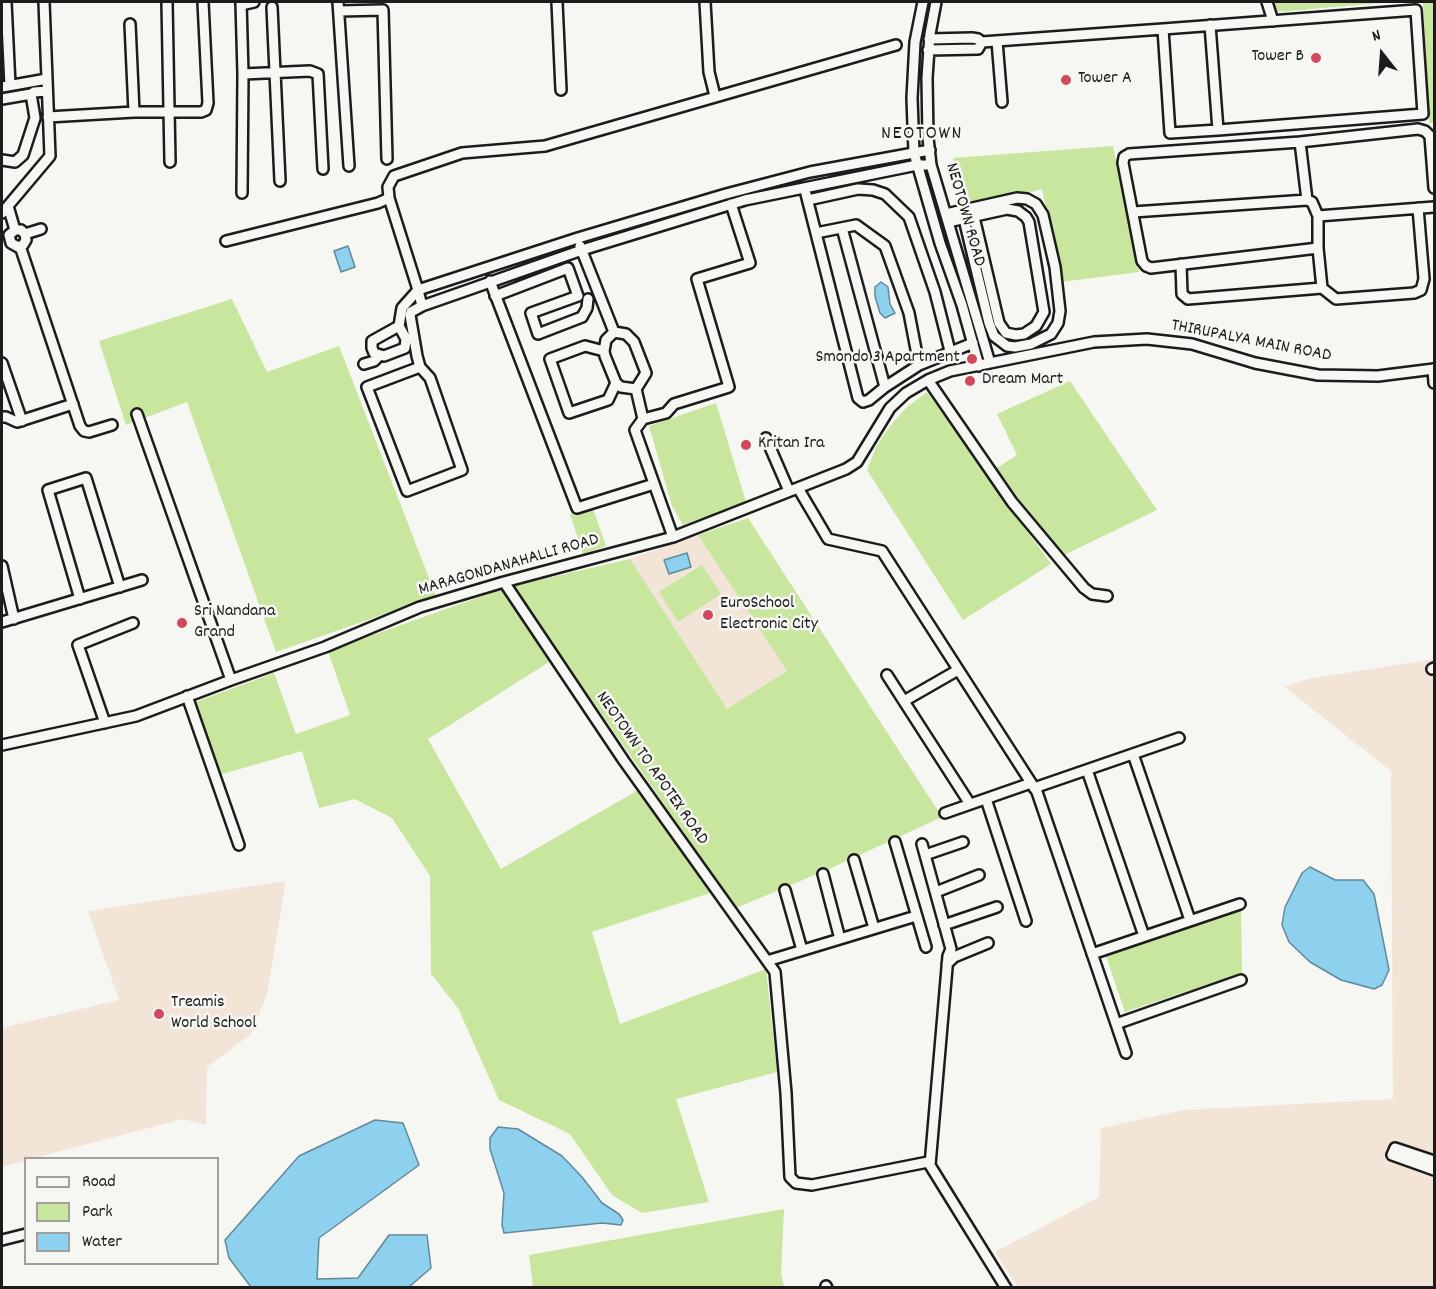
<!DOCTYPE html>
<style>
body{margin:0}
#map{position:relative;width:1436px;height:1289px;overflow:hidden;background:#f6f6f2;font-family:Dekko,sans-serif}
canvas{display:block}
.frame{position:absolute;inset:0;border:3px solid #1c1c1c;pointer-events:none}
.legend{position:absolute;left:24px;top:1157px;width:195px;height:108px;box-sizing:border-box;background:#f6f6f2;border:2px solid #9f9f9c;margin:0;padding:8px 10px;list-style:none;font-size:18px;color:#1c1c1c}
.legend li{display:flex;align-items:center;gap:12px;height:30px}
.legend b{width:30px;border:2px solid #9f9f9c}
.north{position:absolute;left:1352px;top:24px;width:60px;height:60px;-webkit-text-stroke:4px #f6f6f2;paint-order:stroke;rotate:343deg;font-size:16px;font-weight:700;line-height:24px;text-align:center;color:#1c1c1c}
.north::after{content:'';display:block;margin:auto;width:21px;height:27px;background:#1c1c1c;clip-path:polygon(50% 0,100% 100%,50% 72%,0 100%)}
</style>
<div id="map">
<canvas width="1436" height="1289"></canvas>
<div class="frame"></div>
<ul class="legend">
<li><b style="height:8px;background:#f6f6f2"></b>Road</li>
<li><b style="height:16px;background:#c8e69e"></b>Park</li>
<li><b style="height:16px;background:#8dd1ee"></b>Water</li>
</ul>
<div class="north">N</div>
</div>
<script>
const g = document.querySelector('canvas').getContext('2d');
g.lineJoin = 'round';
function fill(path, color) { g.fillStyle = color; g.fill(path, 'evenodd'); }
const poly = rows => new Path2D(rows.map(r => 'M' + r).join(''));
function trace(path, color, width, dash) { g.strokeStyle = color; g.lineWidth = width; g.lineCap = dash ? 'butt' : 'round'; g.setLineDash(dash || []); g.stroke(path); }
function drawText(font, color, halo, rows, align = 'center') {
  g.font = font + ' Dekko,sans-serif'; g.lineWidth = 5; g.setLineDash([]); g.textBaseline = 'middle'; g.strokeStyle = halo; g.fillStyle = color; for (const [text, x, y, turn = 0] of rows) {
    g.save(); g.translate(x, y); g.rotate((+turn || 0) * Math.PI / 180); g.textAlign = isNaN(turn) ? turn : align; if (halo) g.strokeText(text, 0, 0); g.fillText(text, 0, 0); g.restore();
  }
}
const built = poly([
 [698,535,788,671,727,709,630,559],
 [1434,659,1434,1287,1018,1287,995,1252,1099,1197,1101,1128,1184,1110,1393,1099,1391,771,1285,687,1308,679],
 [285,881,284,893,267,995,251,1034,207,1067,206,1125,183,1119,34,1158,26,1158,25,1161,2,1167,2,1028,119,1000,88,911]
]);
const green = poly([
 [1274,2,1392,2,1277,12],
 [1423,2,1434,2,1434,123,1429,123],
 [1113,146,1139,272,1061,282,1042,189,964,209,953,158],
 [232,299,267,372,339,346,436,596,276,652,187,402,126,425,99,341],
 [1070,381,1157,510,1060,557,997,468,1017,455,997,414],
 [927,392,1051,564,963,620,867,470,876,447,890,426,907,407],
 [716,403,746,502,683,525,672,506,649,426],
 [592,506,606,546,583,554,570,514],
 [748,518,942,817,829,869,736,908,513,586,630,559,727,709,787,671,698,535],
 [702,565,721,594,678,622,659,592],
 [505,588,549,662,428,739,501,869,640,789,713,892,592,932,620,1024,766,969,777,1072,676,1099,709,1202,642,1213,612,1195,570,1134,499,1100,458,1008,431,974,430,876,392,818,355,799,319,808,302,751,219,775,193,703,274,673,296,734,350,715,328,651],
 [1241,906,1242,973,1125,1012,1105,953],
 [784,1209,781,1273,784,1287,533,1287,529,1255]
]);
const water = poly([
 [348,246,355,267,341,272,334,251,348,246],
 [881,282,888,287,890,304,895,313,885,318,880,313,875,296,875,287,881,282],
 [687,553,691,567,669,574,664,560,687,553],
 [1310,867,1335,880,1363,880,1374,894,1389,970,1382,985,1374,989,1341,980,1310,962,1289,942,1282,925,1285,907,1302,873,1310,867],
 [375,1120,403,1123,419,1165,319,1238,317,1279,358,1278,389,1235,427,1235,431,1268,409,1287,251,1287,229,1258,225,1240,299,1156,375,1120],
 [498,1127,518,1129,562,1156,582,1177,602,1203,619,1214,623,1220,621,1225,602,1223,504,1233,502,1225,504,1193,490,1149,490,1138,498,1127]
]);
const minor = poly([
 [6,2,10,85],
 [167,2,170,162],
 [241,2,243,74,242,193],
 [338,2,349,166],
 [557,2,561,90],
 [705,2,709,72,715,96],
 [923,2,915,42,912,98,914,153,940,243,962,305,979,366],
 [936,2,930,34,927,78,928,138,931,165,990,363],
 [1267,2,1273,21],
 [241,5,254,2],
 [272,7,280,181],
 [339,11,383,10,387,159],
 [130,24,134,112],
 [1163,29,1170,133,1218,130],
 [997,41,1002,102],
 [982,42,1163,29,1416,10,1423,114,1218,130,1210,25],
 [928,50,978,49,982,42,978,39,972,38,929,39],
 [243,74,310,71,318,74,323,169],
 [2,87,47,79],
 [2,99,31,94,34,92,47,91],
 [48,117,134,112,201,112,206,110,208,103,203,2],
 [1300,142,1307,200],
 [930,150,810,172,726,194,578,238,418,290,422,306,582,250,745,200,917,165,931,165],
 [2,160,15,162,23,155,35,118,31,94],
 [806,194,858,398,863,402,869,400,885,387],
 [808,200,858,189,873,190,885,194,909,217,935,292,950,351],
 [8,206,15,230],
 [1133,212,1307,200,1312,202,1318,216,1318,248,1322,288,1336,299,1414,293,1421,290,1424,279,1418,208],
 [2,213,50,156,44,2],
 [946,214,1017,198,1027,199,1036,204,1043,215,1055,267,1060,311,1058,323,1051,334,1031,344,1015,347,1007,346,994,336,989,323,964,219],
 [1318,216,1434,207],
 [948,222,1007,209,1018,211,1026,217,1029,222,1044,312,1036,326,1024,334,1016,335,1006,333,999,323,974,217],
 [842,228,885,387,919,365,973,343],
 [816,233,856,225,885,246,909,313,919,365],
 [25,234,26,240,23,245,18,247,11,243,9,235,15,230,21,230,25,234,41,229],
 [226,241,378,203,389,198],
 [20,246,80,426,84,431,89,432,112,425],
 [580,246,614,332],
 [1318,248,1151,268,1146,266,1142,261,1123,163,1124,157,1129,154,1300,142,1418,129,1425,131,1430,136,1434,188],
 [1181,264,1182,294,1188,299,1322,288],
 [490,281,577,508,654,484],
 [495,296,568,268,578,296,531,313,538,334,582,317,587,308,588,299],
 [399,326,402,308,418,290,389,198,388,187,394,176,462,153,545,146,896,45],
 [399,326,406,339,405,348,384,356,374,353,372,348,372,341,399,326],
 [604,351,585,346,550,359,569,413,608,400,616,383],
 [2,363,22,421],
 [364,364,374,361,379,356],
 [420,367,367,387,407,491,462,470,430,378,420,367,417,356,410,315,411,312,422,306],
 [1433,369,1434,383],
 [928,380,1012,502,1084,588,1092,594,1107,596],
 [636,389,621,387,616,383,605,356,604,351,606,340,614,332,626,334,634,342,646,373,636,389,643,419,635,430,673,537],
 [137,414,231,680],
 [2,417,6,417,17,422,73,404],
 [643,419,666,413,674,404,729,387,697,279,750,263,731,204],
 [766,438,789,491],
 [798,488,828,539,882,551,1037,792,1126,1053],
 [2,566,14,619],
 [504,582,624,761,775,972,786,1093,790,1177,796,1183,812,1185,928,1162,1006,1288],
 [80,599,48,490,86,478,120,587],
 [2,622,142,580],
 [1432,669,1434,668],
 [887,675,970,804],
 [187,696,239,845],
 [904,701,958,670],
 [105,723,78,645,133,623],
 [2,745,136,716,231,680,325,647,420,607,504,582,673,537,846,469,857,462,890,408,906,393,928,380,950,371,1094,342,1147,339,1192,344,1255,363,1318,375,1378,376,1434,369],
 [1133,754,1190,920],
 [1087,770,1144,936],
 [1034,788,1179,738],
 [986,799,1026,921],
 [945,813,1031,783],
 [895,842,926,947],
 [922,844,951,949,948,956,930,1165],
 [925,855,963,842],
 [854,860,874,928],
 [823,874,840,939],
 [785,890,802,950],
 [936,892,979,875],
 [944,925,997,907],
 [1092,954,1240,904],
 [767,961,916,916],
 [947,964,954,957,988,943],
 [1116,1024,1241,980],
 [1434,1161,1395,1148,1392,1155,1434,1170],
 [2,1240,26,1234],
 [826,1286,827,1288]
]);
const markers = [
 [1316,58,6,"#d1495b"],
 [1066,80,6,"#d1495b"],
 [972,359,6,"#d1495b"],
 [970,381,6,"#d1495b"],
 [746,445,6,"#d1495b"],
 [708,615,6,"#d1495b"],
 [182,623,6,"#d1495b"],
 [159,1014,6,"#d1495b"]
];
const poiNames = [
 ["Tower B",1304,58,"right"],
 ["Tower A",1078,80],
 ["Smondo 3 Apartment",960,359,"right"],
 ["Dream Mart",982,381],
 ["Kritan Ira",758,445],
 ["EuroSchool",720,605],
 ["Electronic City",720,626],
 ["Sri Nandana",194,613],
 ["Grand",194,634],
 ["Treamis",171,1004],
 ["World School",171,1025]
];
const streetNames = [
 ["NEOTOWN ROAD",964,215,74],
 ["THIRUPALYA MAIN ROAD",1251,342,11],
 ["MARAGONDANAHALLI ROAD",509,566,-16],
 ["NEOTOWN TO APOTEX ROAD",651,769,55]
];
const neighbourhoodNames = [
 ["NEOTOWN",922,135]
];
fill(built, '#f2e4d7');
fill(green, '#c8e69e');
fill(water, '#8dd1ee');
trace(water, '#60899a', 1.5);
trace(minor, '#1c1c1c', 14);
trace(minor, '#f6f6f2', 9);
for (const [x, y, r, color] of markers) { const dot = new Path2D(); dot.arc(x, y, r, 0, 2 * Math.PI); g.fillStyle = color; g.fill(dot); trace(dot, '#f6f6f2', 2); }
drawText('18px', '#1c1c1c', '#f6f6f2', poiNames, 'left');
drawText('18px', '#1c1c1c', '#f6f6f2', streetNames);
g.letterSpacing = '1.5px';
drawText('20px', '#1c1c1c', '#f6f6f2', neighbourhoodNames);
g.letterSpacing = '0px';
</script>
